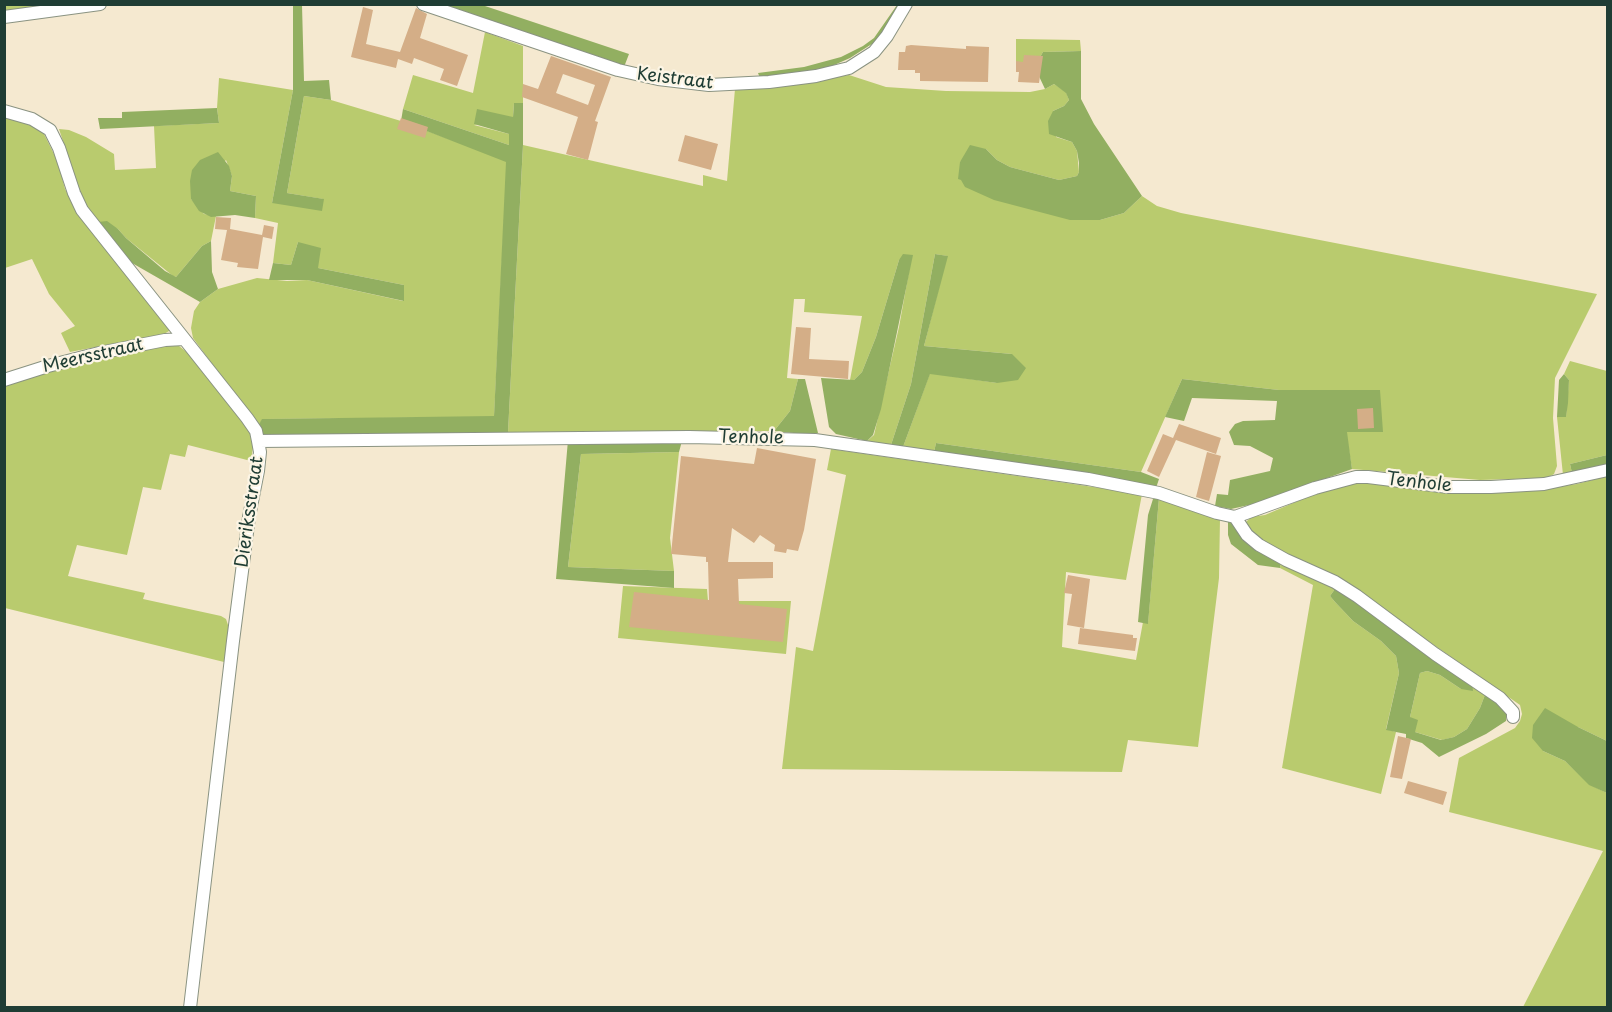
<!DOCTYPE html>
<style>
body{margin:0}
#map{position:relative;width:1612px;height:1012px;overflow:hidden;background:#f5e9d0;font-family:"Playpen Sans",sans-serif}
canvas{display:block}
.frame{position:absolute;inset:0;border:6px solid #1f3d34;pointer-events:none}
</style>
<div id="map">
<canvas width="1612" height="1012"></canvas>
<div class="frame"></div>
</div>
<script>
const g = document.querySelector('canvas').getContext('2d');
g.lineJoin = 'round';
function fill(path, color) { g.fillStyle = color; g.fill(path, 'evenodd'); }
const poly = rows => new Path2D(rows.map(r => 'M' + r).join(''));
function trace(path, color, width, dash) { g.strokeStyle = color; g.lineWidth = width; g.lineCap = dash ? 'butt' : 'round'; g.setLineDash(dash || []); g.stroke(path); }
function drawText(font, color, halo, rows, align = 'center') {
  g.font = font + ' "Playpen Sans",sans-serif'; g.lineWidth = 4.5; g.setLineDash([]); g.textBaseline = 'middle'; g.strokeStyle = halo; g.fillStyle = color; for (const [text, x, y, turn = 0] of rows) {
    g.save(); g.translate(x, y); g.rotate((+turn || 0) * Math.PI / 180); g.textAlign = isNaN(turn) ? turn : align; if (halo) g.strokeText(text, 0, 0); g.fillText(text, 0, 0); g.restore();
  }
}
const green = poly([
 [5,4,64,5,5,11],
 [485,32,523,46,523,103,514,103,513,117,474,125,509,134,509,145,403,109,413,75,473,93],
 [1016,39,1080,40,1081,51,1043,52,1037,62,1016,71],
 [849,75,886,87,946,91,1030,92,1045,89,1054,84,1066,92,1069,100,1064,106,1053,111,1056,137,1072,142,1077,151,1079,172,1077,176,1059,180,1010,167,997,160,986,149,960,162,1100,220,1124,213,1142,196,1157,206,1181,213,1597,294,1555,378,1553,418,1557,466,1554,474,1547,478,1480,480,1352,469,1346,432,1279,390,1182,379,1141,472,936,443,934,452,903,447,930,373,997,383,1012,354,924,346,947,256,935,254,911,384,891,445,867,441,874,435,899,327,912,255,899,260,876,337,862,372,854,380,850,380,862,316,804,312,805,299,794,299,787,378,798,379,790,411,774,431,508,432,523,145,703,186,703,175,727,181,735,89],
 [219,78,293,90,272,203,323,199,287,193,304,96,331,100,401,121,507,161,494,417,263,419,258,426,193,338,191,328,194,311,200,302,218,289,257,278,287,281,307,280,403,301,404,285,318,268,298,242,291,265,273,263,278,223,255,218,256,196,230,191,232,176,226,160,191,199,204,214,216,216,211,241,202,246,176,277,173,276,126,238,118,229,98,222,84,204,59,129,69,130,86,137,114,154,115,170,156,168,154,126,219,123,217,108],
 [4,118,16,118,37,128,44,134,58,162,65,189,80,217,170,326,169,331,164,334,70,352,61,333,75,326,49,294,32,259,5,268],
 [169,343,179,346,188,353,250,432,253,447,251,461,188,445,185,457,170,454,161,490,143,487,127,555,77,545,68,576,145,593,143,599,221,616,226,619,229,628,224,662,5,608,5,384,49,369],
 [1570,361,1607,371,1607,455,1570,464,1572,473,1563,475,1557,417,1566,417,1569,380,1564,374],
 [831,449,1142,494,1126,580,1066,572,1062,647,1136,660,1143,622,1148,623,1159,498,1220,518,1219,578,1198,747,1128,740,1122,772,782,769,796,647,813,651,846,475,827,470],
 [679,452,670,538,674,571,568,567,581,454],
 [1607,476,1607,741,1578,727,1543,751,1565,761,1589,784,1607,793,1608,832,1606,836,1608,842,1607,1007,1523,1007,1603,851,1449,812,1459,758,1515,728,1520,721,1522,714,1520,705,1345,583,1263,544,1246,529,1246,522,1251,517,1265,515,1319,492,1362,480,1535,490,1577,484],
 [1281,561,1337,586,1330,596,1335,602,1353,621,1381,641,1396,656,1399,673,1386,729,1396,732,1381,794,1282,768,1313,585,1280,568],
 [623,586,707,589,708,601,791,601,786,654,618,638],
 [1427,671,1440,675,1461,689,1472,683,1486,692,1480,708,1467,729,1454,737,1442,740,1415,732,1410,717,1420,673]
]);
const forest = poly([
 [293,5,302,5,304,81,329,80,331,100,304,96,287,193,324,199,322,211,272,203,293,90],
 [437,5,482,5,629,54,624,67],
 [897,5,901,5,878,40,850,58,825,69,760,78,758,73,804,67,841,57,863,46,874,38],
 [1081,51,1081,99,1094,124,1142,196,1124,213,1100,220,1070,220,994,200,965,187,961,180,958,179,960,162,970,145,986,149,997,160,1010,167,1059,180,1077,176,1079,172,1079,163,1077,151,1072,142,1049,134,1048,121,1053,111,1064,106,1069,100,1066,93,1054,84,1045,89,1037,72,1037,62,1043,52],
 [514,103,523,103,523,145,508,432,261,436,258,426,262,419,494,416,506,162,401,121,403,109,509,145,509,134,474,124,477,109,513,117],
 [217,108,219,123,100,129,98,118,122,118,122,112],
 [218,152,229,166,232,176,230,191,256,196,255,218,235,215,211,217,199,211,191,199,190,181,192,170,200,160],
 [107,221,118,229,126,238,165,271,176,277,202,246,211,241,212,272,218,289,200,302,132,263,116,248,98,222],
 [298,242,321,248,318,268,404,285,404,301,307,280,269,280,273,263,291,265],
 [903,254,913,255,881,409,873,435,867,441,836,434,829,427,821,378,854,380,862,372,876,337,899,260],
 [935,254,948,256,924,346,1012,354,1026,368,1018,380,997,383,930,374,903,447,891,445,911,384],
 [1564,374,1569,380,1568,403,1566,417,1557,417,1559,380],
 [798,379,805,379,818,433,803,434,774,431,790,411],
 [1182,379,1279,390,1380,390,1383,432,1347,432,1352,469,1258,503,1231,509,1215,506,1217,494,1228,495,1230,480,1270,471,1273,458,1250,446,1234,445,1229,432,1235,424,1243,421,1275,420,1277,401,1192,398,1184,421,1165,417],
 [568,440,682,441,679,452,581,454,568,567,674,571,674,588,556,579],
 [936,443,1141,472,1159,479,1156,488,934,452],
 [1607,455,1607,465,1572,473,1570,464],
 [1159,498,1148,624,1138,622,1148,515,1153,499],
 [1228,520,1281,561,1280,568,1258,565,1231,544,1228,535],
 [1337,586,1472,683,1473,691,1461,689,1440,675,1427,671,1420,673,1410,717,1418,720,1415,732,1441,740,1454,737,1467,729,1480,708,1486,692,1506,711,1506,721,1486,734,1439,757,1422,743,1406,738,1406,734,1386,730,1399,673,1396,656,1381,641,1353,621,1335,602,1330,596],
 [1545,708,1578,727,1607,741,1607,793,1589,785,1565,761,1543,751,1532,738,1533,725]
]);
const building = poly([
 [363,7,373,10,366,44,400,52,416,8,427,14,420,38,468,55,457,86,440,80,444,69,414,58,412,64,398,59,396,68,351,57],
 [911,45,966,49,966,46,989,47,988,82,920,81,920,73,915,73,915,70,898,70,899,52,905,52,906,46],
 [1024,55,1043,56,1039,83,1018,82,1019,72,1016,72,1016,61,1023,62],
 [551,56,611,77,595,121,598,122,588,160,566,154,578,117,522,97,523,84,538,89],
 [563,74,595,85,588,105,556,93],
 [401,118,428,127,425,138,397,129],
 [685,135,718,144,711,170,678,161],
 [216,217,231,218,230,229,262,235,264,225,274,227,272,239,263,237,258,269,237,267,238,263,221,260,227,230,215,229],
 [796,327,811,328,809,359,849,361,848,379,791,374],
 [1373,408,1374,428,1358,429,1357,409],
 [1179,424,1221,438,1216,454,1176,440,1159,477,1147,471,1163,434,1173,438],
 [757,448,816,459,804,530,798,551,787,549,786,553,774,551,775,545,760,535,754,543,732,528,728,562,773,562,773,578,738,579,739,604,787,609,783,642,629,627,634,592,709,600,708,562,706,562,706,557,671,554,681,456,754,464],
 [1207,452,1221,456,1209,501,1196,497],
 [1068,575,1090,579,1084,628,1067,625,1072,594,1064,593],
 [1080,628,1133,635,1133,638,1137,638,1135,651,1078,644],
 [1398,736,1411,739,1402,779,1390,777],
 [1408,781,1447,792,1443,805,1404,793]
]);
const minor = poly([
 [423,4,618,70,658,79,709,85,769,82,816,76,849,68,874,52,887,36,906,4],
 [4,17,100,4],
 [4,111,32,119,50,130,59,148,74,193,82,210,247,418,256,431,258,441,260,452,258,471,249,517,233,641,190,1008],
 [4,380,48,366,99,353,165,340,184,339],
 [258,441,689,437,815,440,1088,479,1159,493,1217,513,1235,517,1315,488,1356,477,1368,477,1448,487,1491,487,1544,484,1608,470],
 [1235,517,1247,535,1259,545,1286,560,1335,582,1357,596,1435,654,1500,698,1513,712,1513,717]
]);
const streetNames = [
 ["Keistraat",675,79,7],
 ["Meersstraat",93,356,-13],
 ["Tenhole",751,438,1],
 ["Tenhole",1419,483,6],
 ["Dieriksstraat",250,512,-82]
];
fill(green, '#b9cb6e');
fill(forest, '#92af61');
fill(building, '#d4ae87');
trace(minor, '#8a9382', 14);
trace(minor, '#fff', 12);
drawText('18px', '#1f3d34', '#fcf5e5', streetNames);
</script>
